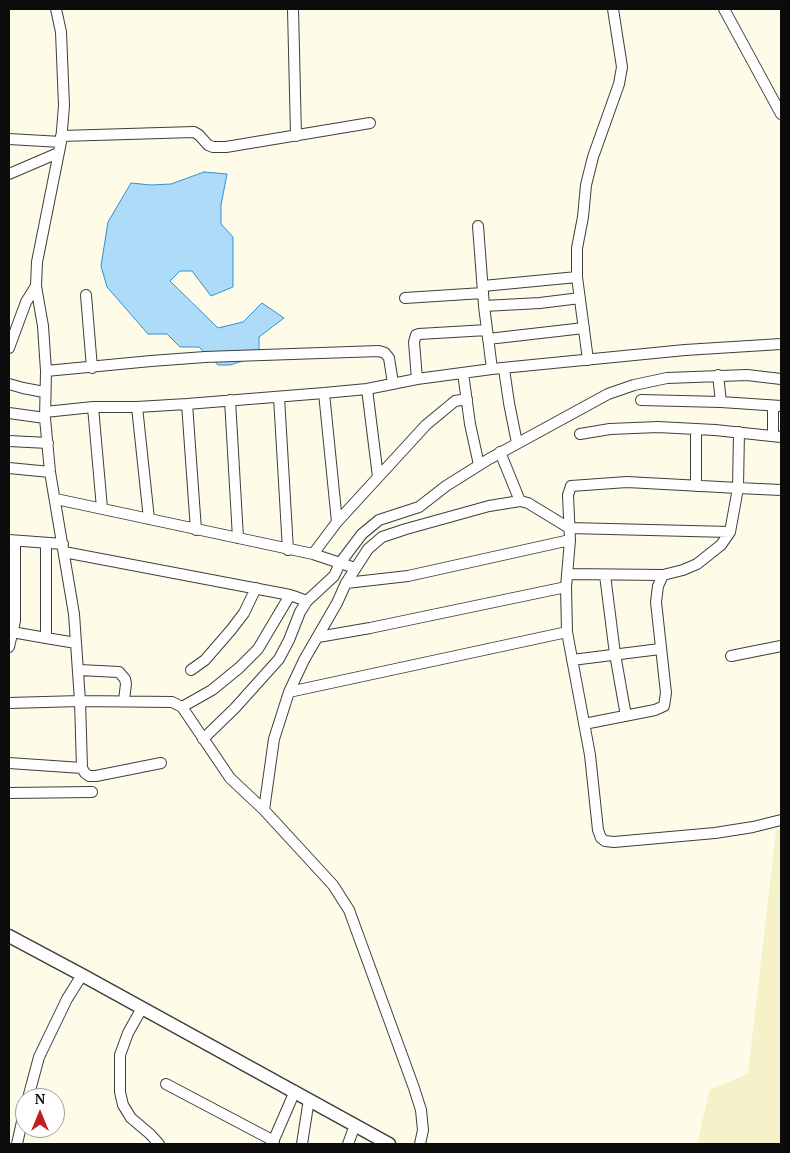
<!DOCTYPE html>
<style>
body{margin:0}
#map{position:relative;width:790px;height:1153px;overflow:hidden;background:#fffbe9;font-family:"PT Serif",serif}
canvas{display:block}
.frame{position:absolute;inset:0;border:10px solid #0b0b0b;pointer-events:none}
.north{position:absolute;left:15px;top:1088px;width:50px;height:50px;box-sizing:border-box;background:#fff;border:1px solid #9d9d9d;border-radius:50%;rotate:0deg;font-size:14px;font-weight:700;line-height:20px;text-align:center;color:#0b0b0b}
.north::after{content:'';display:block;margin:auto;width:18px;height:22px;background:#be2026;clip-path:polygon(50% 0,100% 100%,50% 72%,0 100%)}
</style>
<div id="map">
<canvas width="790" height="1153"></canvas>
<div class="frame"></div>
<div class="north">N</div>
</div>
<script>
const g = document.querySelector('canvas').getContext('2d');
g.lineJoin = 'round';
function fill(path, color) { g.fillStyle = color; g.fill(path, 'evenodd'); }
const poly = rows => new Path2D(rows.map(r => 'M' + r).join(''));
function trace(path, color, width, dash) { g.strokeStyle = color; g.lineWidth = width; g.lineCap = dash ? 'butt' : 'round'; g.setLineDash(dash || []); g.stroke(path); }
const farmland = poly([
 [781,829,781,1144,697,1144,710,1089,748,1074,776,831]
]);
const water = poly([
 [204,172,227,174,221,205,221,224,233,237,233,287,211,296,192,271,180,271,170,281,218,328,243,322,262,303,284,318,259,337,259,350,249,359,230,365,218,365,199,347,180,347,167,334,148,334,107,287,101,266,108,222,131,183,151,185,171,184,204,172]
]);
const minor = poly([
 [293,9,296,136],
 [724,9,781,114],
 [61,136,194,132,199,135,208,145,213,147,226,147,370,123],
 [9,139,61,142],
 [9,174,58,153],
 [478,226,484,306,492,369],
 [483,286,577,277],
 [86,295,92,368],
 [405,298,483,293],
 [484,306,540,303,580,298],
 [488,339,584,328],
 [9,348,26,302,36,286],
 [588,360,577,277,577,248,583,217,586,185,593,157,619,84,622,67,613,9],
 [504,369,509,403,517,443],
 [46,371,151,361,205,357,379,351,385,353,389,358,393,383],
 [463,373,470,424,479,465],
 [417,379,414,342,416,335,419,334,487,330],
 [9,384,23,388,44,392],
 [367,389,378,477],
 [324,393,337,522],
 [279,397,288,550],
 [230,400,238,538],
 [641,400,721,402,718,375],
 [721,402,781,406],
 [187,404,196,530],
 [93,407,102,508],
 [137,407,149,519],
 [45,412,93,407,137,407,187,404,324,393,367,389,417,379,492,369,685,350,781,344],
 [9,413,45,418],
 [696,429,696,486],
 [580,434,610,429,658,427,715,430,781,437],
 [773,435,773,406],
 [9,441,48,443],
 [500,452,520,501],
 [9,468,50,472],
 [56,499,313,554,355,568],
 [9,540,63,544],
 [64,552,290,595,307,601],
 [313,554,337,522,426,425,455,401,467,399],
 [567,574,663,575,683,570,697,564,721,545,730,532,738,488,781,490],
 [605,575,615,654,626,716],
 [346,583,408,576,570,540],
 [566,587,567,632,590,755,598,830,601,838,605,841,614,842,715,833,753,827,781,820],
 [12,632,46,638,46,543],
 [318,637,370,628,566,587,570,540,568,495,571,486,627,482,738,488,739,432],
 [46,638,76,643],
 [9,647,15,621,15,541],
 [731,656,781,646],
 [572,660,660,649],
 [79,670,119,672,125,679,126,684,124,700],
 [191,670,205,660,231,630,244,613,256,588],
 [289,692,567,632],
 [9,703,80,701,74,614,50,472,45,418,46,371,43,326,36,286,37,262,61,142,64,106,61,32,56,9],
 [182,707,212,690,239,668,258,649,290,595],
 [584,724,655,710,664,706,666,693,656,602,658,586,663,575],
 [203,739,235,708,279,659,289,640,300,612,307,601,334,576,340,563,362,534,379,520,419,507,446,486,489,459,608,394,634,385,667,378,747,375,781,379],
 [9,763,82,768],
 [161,763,96,776,89,776,85,773,82,768,80,701,172,702,182,707,230,778,264,810,333,885,349,910,414,1088,421,1110,423,1130,420,1144],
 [9,793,92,792],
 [264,810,274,739,289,692,304,660,337,603,346,583,368,549,382,537,406,529,489,506,520,501,528,503,569,528,730,532],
 [142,1008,128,1033,120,1055,120,1092,123,1105,131,1118,150,1134,159,1144],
 [166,1084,274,1141],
 [28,1098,39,1057,67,999,82,975],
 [17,1144,25,1108],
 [272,1144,295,1091],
 [302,1144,309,1099],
 [348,1144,355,1125]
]);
const tertiary = poly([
 [9,936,82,975,389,1144]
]);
fill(farmland, '#f5f2c9');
fill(water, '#addbf8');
trace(water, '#3290d1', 1);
trace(minor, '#3e3e3e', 12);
trace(tertiary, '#3e3e3e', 15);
trace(minor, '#fff', 10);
trace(tertiary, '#fff', 12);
</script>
